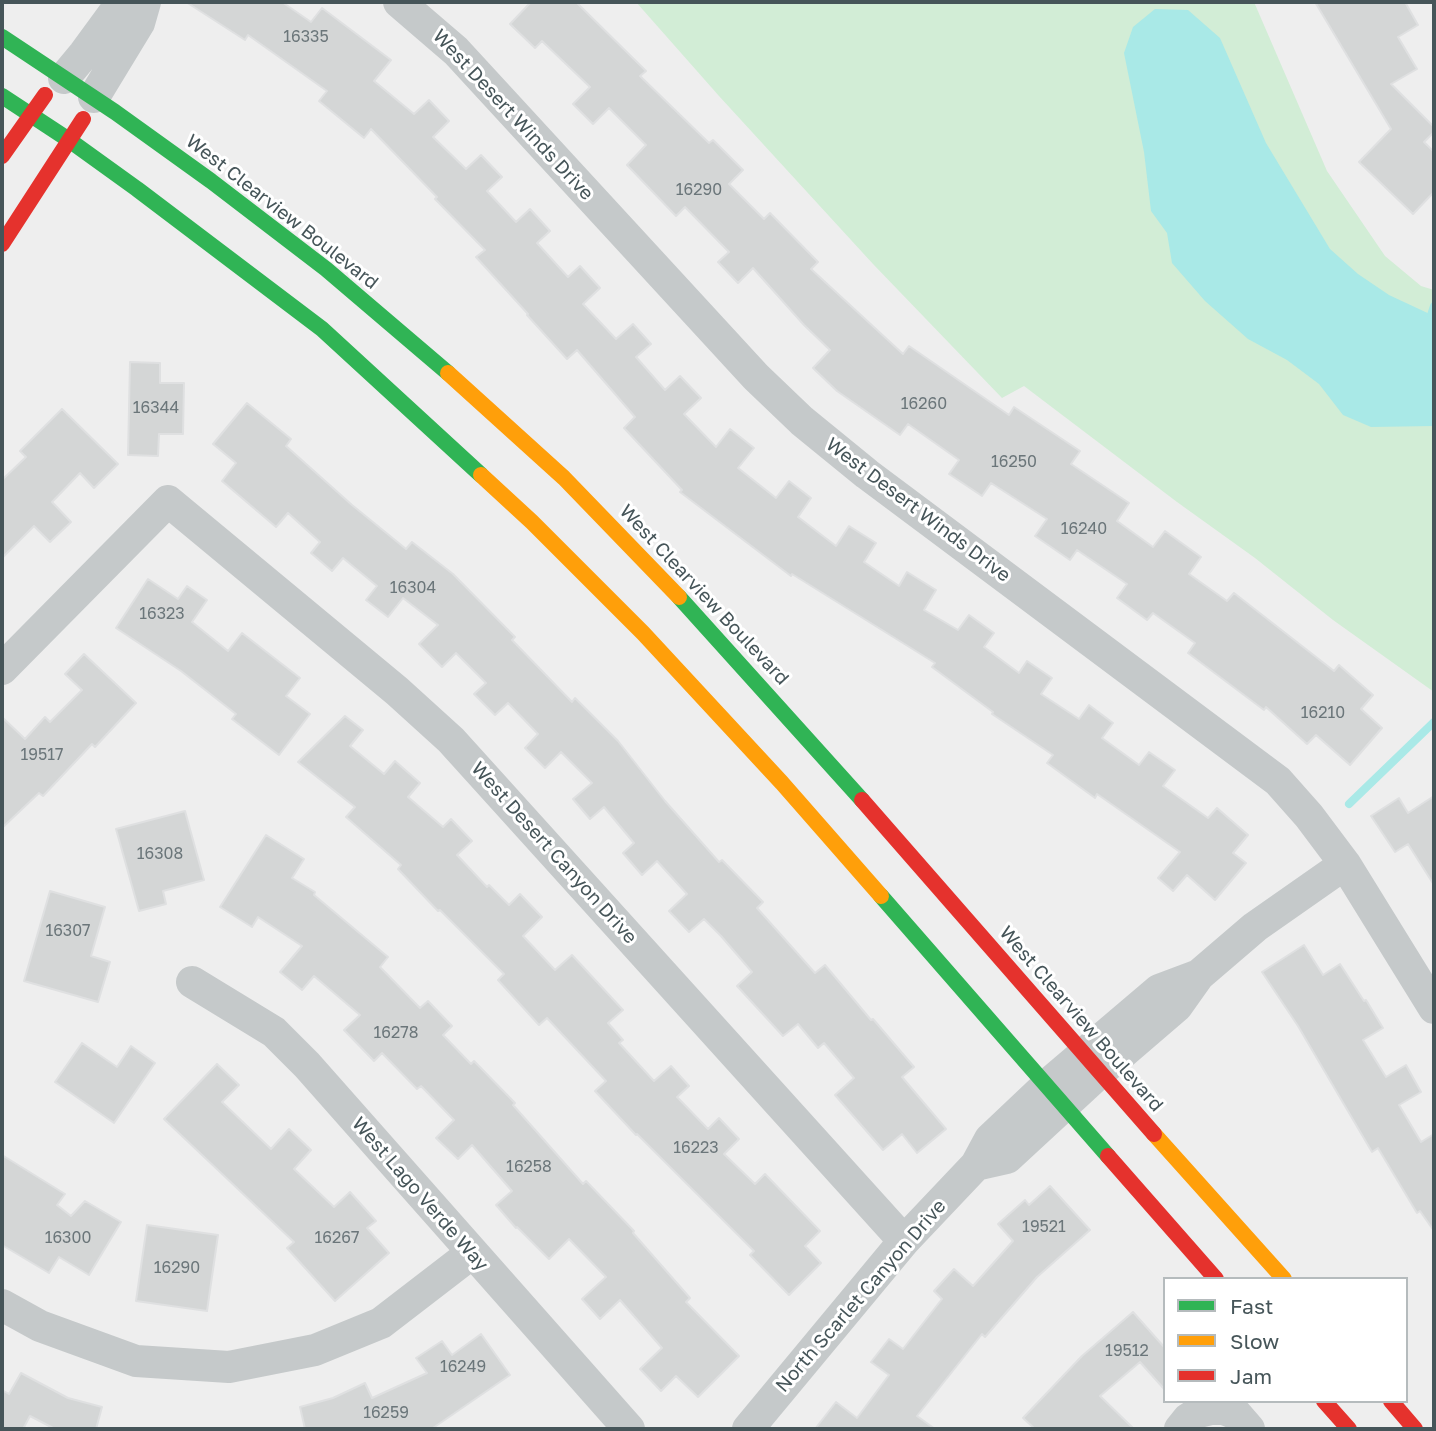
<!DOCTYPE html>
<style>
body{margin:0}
#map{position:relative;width:1436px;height:1431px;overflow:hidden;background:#eee;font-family:"Golos Text",sans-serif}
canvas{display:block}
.frame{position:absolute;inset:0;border:4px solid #465559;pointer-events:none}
.legend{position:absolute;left:1163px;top:1277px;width:245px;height:126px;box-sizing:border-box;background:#fff;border:2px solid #b5bbbd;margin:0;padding:9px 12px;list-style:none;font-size:21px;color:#465559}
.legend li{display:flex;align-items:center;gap:14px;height:35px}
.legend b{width:35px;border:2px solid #b5bbbd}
</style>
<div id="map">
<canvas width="1436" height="1431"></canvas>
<div class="frame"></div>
<ul class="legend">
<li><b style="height:9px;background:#30b455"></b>Fast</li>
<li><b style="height:9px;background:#ff9f0a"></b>Slow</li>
<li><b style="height:9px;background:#e5322d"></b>Jam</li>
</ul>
</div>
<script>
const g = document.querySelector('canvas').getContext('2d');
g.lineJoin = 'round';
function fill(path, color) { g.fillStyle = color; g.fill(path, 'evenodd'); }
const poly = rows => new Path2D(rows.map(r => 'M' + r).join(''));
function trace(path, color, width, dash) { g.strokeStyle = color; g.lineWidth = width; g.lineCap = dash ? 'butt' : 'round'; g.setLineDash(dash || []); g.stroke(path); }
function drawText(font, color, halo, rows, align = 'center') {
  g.font = font + ' "Golos Text",sans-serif'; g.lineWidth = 6; g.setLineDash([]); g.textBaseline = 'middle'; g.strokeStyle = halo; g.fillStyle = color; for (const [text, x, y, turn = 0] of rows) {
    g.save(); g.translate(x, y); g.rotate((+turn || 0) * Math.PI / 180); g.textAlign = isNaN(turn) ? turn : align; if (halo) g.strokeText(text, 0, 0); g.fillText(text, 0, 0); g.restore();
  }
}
const green = poly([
 [636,2,1254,2,1327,171,1385,256,1421,286,1434,290,1434,692,1333,620,1255,558,1177,502,1024,386,1002,398,873,264,719,96]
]);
const water = poly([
 [1155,9,1188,10,1220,38,1266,143,1330,249,1358,274,1389,295,1434,316,1434,426,1371,427,1343,415,1319,384,1287,360,1248,339,1205,301,1172,263,1167,233,1151,211,1144,152,1124,53,1133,27]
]);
const stream = poly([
 [1431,315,1434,306],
 [1349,804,1434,722]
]);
const building = poly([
 [186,2,282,2,311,22,322,8,391,60,374,81,414,114,429,100,449,121,433,137,466,169,481,155,502,177,487,191,516,222,530,209,550,231,537,243,568,277,580,266,600,288,583,304,616,339,633,324,651,344,636,357,665,390,680,376,701,398,684,414,716,447,730,429,754,448,738,468,776,498,789,481,811,498,798,517,836,546,849,526,876,543,864,562,899,586,907,572,936,590,924,610,958,630,969,615,994,633,984,647,1019,673,1027,661,1052,678,1041,694,1079,719,1089,705,1113,723,1102,738,1139,765,1149,752,1175,770,1163,786,1208,818,1217,808,1248,835,1233,853,1246,863,1215,900,1187,875,1173,891,1158,878,1180,852,1097,794,1095,798,1047,763,1053,755,992,714,993,712,932,667,935,663,792,574,791,576,680,492,682,490,624,428,635,417,577,350,567,359,527,315,528,314,476,257,485,250,435,199,437,197,371,129,364,138,319,101,327,91,248,35,245,40,186,2],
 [531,2,576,2,646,71,640,76,709,143,713,140,743,170,729,184,764,219,770,213,818,262,811,269,903,354,909,346,1009,415,1014,407,1080,451,1071,464,1129,503,1117,521,1153,547,1165,531,1201,557,1189,574,1227,601,1234,593,1334,671,1339,665,1373,695,1361,709,1382,728,1350,765,1316,735,1307,744,1266,707,1264,710,1188,653,1195,643,1153,613,1147,620,1117,598,1127,584,1077,550,1070,560,1035,536,1047,519,991,483,982,496,949,474,959,460,908,424,900,435,837,391,813,368,830,350,804,325,753,268,738,283,718,262,729,252,685,207,676,216,627,165,646,145,609,108,593,124,573,104,590,87,542,41,535,48,510,24,531,2],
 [1315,2,1405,2,1418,25,1398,37,1417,69,1391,84,1434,127,1434,132,1424,142,1434,152,1434,192,1413,214,1359,162,1391,129,1315,2],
 [130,362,160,363,160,383,184,383,183,434,159,434,158,456,128,455,130,362],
 [247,403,291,439,286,446,352,505,406,549,412,542,453,574,515,637,512,640,572,702,575,698,618,741,665,801,719,862,722,860,763,902,757,908,815,973,825,965,871,1020,873,1019,914,1067,902,1077,946,1129,917,1153,902,1134,883,1150,835,1095,854,1078,824,1043,818,1048,798,1024,783,1036,737,986,752,972,721,936,704,919,689,932,669,911,687,894,657,861,642,875,623,853,634,843,604,807,590,819,573,799,592,783,561,752,545,768,525,748,538,734,508,703,495,715,474,694,486,683,456,653,442,667,419,644,438,625,403,598,388,617,366,600,377,586,343,558,332,571,311,553,320,542,288,513,276,527,222,481,236,463,213,444,247,403],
 [62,409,118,464,94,488,80,473,52,502,71,522,50,542,34,526,2,558,2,480,26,457,20,451,62,409],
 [148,579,178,599,187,586,207,600,192,622,228,651,242,633,300,678,286,696,310,714,279,755,232,719,236,714,181,671,116,628,148,579],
 [84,654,136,703,95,747,92,744,43,796,39,793,2,828,2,717,25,739,45,717,50,722,82,690,65,674,84,654],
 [345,716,363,730,350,746,384,774,395,761,420,783,408,797,443,827,451,819,472,841,457,855,487,887,489,885,509,905,520,894,542,917,523,936,555,970,572,955,623,1010,608,1023,623,1040,619,1043,654,1081,671,1066,689,1086,677,1097,708,1129,719,1118,739,1139,724,1154,755,1184,765,1174,820,1231,805,1246,821,1263,789,1295,750,1255,754,1251,637,1134,636,1135,595,1091,606,1081,547,1018,539,1025,498,980,504,974,440,910,438,911,398,869,401,865,346,817,355,807,298,762,345,716],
 [1434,796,1434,885,1408,844,1395,852,1371,816,1399,798,1408,813,1434,796],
 [185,811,204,880,163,891,166,904,139,911,116,829,185,811],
 [266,835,304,859,292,878,315,892,314,895,388,957,380,967,420,1008,428,1001,452,1026,443,1035,471,1064,474,1061,515,1103,513,1105,583,1184,586,1181,634,1231,633,1233,690,1298,686,1302,739,1356,698,1397,676,1376,661,1391,640,1369,662,1348,620,1300,600,1319,582,1299,606,1277,569,1239,549,1259,517,1227,516,1228,496,1205,512,1191,472,1145,458,1159,436,1138,454,1120,421,1086,417,1089,382,1053,374,1061,344,1030,360,1015,314,976,302,990,280,972,302,946,258,917,252,927,220,907,266,835],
 [50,891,105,907,91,956,110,962,98,1002,24,981,50,891],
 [1304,945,1323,975,1340,964,1364,1001,1366,1000,1383,1028,1363,1040,1386,1077,1406,1065,1421,1092,1399,1105,1421,1142,1434,1134,1434,1231,1420,1211,1417,1213,1378,1148,1372,1152,1298,1026,1262,972,1304,945],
 [82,1043,117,1067,131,1046,155,1063,114,1123,55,1082,82,1043],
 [217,1064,239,1085,222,1102,271,1149,289,1129,311,1150,294,1169,334,1207,350,1192,376,1221,367,1228,389,1253,335,1301,287,1248,294,1242,164,1119,217,1064],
 [2,1155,65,1194,57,1205,71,1216,85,1201,121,1222,89,1275,59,1257,49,1273,2,1245,2,1155],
 [1050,1186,1090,1230,1037,1277,985,1337,982,1334,917,1416,935,1429,815,1429,836,1402,857,1418,889,1375,871,1362,889,1339,903,1349,942,1299,934,1291,954,1269,973,1286,1013,1241,998,1224,1025,1200,1029,1205,1050,1186],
 [147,1225,218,1235,207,1311,136,1301,147,1225],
 [1133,1312,1165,1348,1165,1390,1140,1362,1100,1396,1134,1429,1035,1429,1023,1418,1082,1356,1133,1312],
 [481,1334,510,1375,433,1428,305,1429,300,1407,333,1398,365,1383,372,1398,427,1373,416,1358,442,1341,452,1355,481,1334],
 [21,1373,68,1398,102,1407,96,1429,55,1429,30,1416,23,1429,2,1429,2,1390,9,1394,21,1373]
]);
const street = poly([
 [399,2,456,51,756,377,802,421,867,474,1278,781,1309,816,1345,864,1434,1008],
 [64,78,84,54,122,2],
 [94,97,139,23,145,2],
 [2,669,168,501,397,691,451,740,904,1241],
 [192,982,274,1032,307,1065,629,1429],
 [976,1165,1007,1158,1099,1073,1177,1006,1199,975,1255,927,1345,864],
 [2,1305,40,1326,136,1361,229,1367,315,1350,381,1323,472,1253],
 [748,1429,904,1241,976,1165,990,1139,1046,1086,1159,990,1199,975],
 [1180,1429,1188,1419,1199,1412,1211,1409,1224,1409,1236,1414,1249,1429]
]);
const fast = poly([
 [2,37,115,112,211,181,326,269,448,373],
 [2,96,69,140,137,189,322,329,481,475],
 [679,597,862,800],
 [881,896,1108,1156]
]);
const slow = poly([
 [448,373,564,478,679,597],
 [481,475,532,522,643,633,782,783,881,896],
 [1154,1134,1284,1279]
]);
const jam = poly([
 [2,156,45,95],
 [2,244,83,119],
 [862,800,1154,1134],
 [1108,1156,1216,1279],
 [1324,1401,1349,1429],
 [1391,1401,1415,1429]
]);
const numberNames = [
 ["16335",306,37],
 ["16290",699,190],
 ["16260",924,404],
 ["16344",156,408],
 ["16250",1014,462],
 ["16240",1084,529],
 ["16304",413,588],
 ["16323",162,614],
 ["16210",1323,713],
 ["19517",42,755],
 ["16308",160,854],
 ["16307",68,931],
 ["16278",396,1033],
 ["16223",696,1148],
 ["16258",529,1167],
 ["19521",1044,1227],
 ["16300",68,1238],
 ["16267",337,1238],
 ["16290",177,1268],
 ["19512",1127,1351],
 ["16249",463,1367],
 ["16259",386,1413]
];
const streetNames = [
 ["West Desert Winds Drive",513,115,47],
 ["West Clearview Boulevard",282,212,38],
 ["West Desert Winds Drive",918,510,37],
 ["West Clearview Boulevard",704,595,47],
 ["West Desert Canyon Drive",554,853,48],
 ["West Clearview Boulevard",1081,1019,49],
 ["West Lago Verde Way",420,1194,49],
 ["North Scarlet Canyon Drive",861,1296,-49]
];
fill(green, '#d2edd6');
fill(water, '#a9e9e7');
trace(stream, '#a9e9e7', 8);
fill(building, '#d4d6d6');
trace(building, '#dfe0e1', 2);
trace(street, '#c5c9ca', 32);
trace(fast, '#30b455', 16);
trace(slow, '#ff9f0a', 16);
trace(jam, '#e5322d', 16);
drawText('16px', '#6b767a', null, numberNames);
drawText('19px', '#465559', '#fff', streetNames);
</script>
